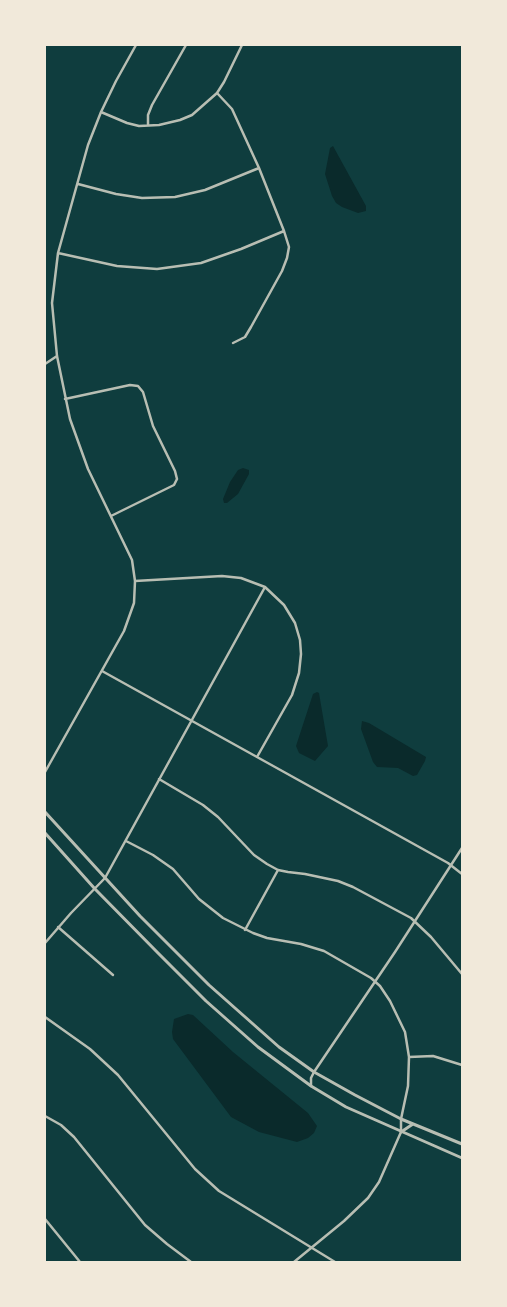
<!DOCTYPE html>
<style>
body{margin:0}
#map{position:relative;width:507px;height:1307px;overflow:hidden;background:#0f3d3e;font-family:Lato,sans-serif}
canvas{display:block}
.frame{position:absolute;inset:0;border:46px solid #f1e9da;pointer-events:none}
</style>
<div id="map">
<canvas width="507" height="1307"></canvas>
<div class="frame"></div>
</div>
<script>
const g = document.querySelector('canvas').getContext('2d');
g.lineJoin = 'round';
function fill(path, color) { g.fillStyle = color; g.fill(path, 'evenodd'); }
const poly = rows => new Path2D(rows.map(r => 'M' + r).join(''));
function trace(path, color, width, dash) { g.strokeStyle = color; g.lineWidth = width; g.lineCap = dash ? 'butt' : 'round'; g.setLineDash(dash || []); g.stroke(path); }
const water = poly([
 [333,146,366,206,366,211,358,213,342,207,336,203,332,196,325,174,330,148],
 [243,468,249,470,249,474,238,494,227,503,224,503,223,499,230,482,238,470],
 [317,692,319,693,320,699,328,746,315,761,299,753,296,746,313,694],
 [362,721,369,723,426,757,425,761,417,775,413,776,398,768,377,767,373,762,361,729],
 [188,1014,193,1015,233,1052,308,1113,317,1126,314,1133,308,1138,297,1142,259,1132,231,1117,173,1039,172,1032,174,1019]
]);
const minor = poly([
 [217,93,232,109,259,168,284,231,289,247,287,258,282,271,251,327,245,337,233,343],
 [101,112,127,123,139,126,159,125,180,120,192,115,217,93,224,82,242,45],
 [148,125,148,115,152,105,186,45],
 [78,184,116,194,142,198,175,197,205,190,259,168],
 [58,253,117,266,157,269,201,263,241,249,284,231],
 [45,364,57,356],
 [65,399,130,385,138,386,143,392,153,426,175,471,177,479,174,485,111,516],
 [135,581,222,576,241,578,265,587,284,605,295,623,300,640,301,654,299,673,292,695,257,757],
 [102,671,448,863,462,874],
 [45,772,124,631,134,603,135,581,132,560,88,469,70,419,57,356,52,303,58,253,88,145,101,112,116,81,136,45],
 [159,779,203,805,218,817,254,855,267,864,278,870,288,872,305,874,338,881,353,887,411,918,431,937,462,974],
 [126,841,153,855,173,869,199,899,223,918,253,933,267,938,301,944,324,951,371,978,380,986,390,1001,405,1032,409,1057,408,1086,401,1119,401,1132,379,1182,368,1198,344,1221,294,1262],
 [58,927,113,975],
 [245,930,278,870],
 [45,943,71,913,105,878,265,587],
 [45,1017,90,1049,118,1075,195,1169,219,1191,335,1262],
 [409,1057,433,1056,462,1065],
 [311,1086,311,1078,314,1072,395,952,462,848],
 [45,1116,61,1125,74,1137,145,1225,167,1244,191,1262],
 [45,1219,80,1262]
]);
const tertiary = poly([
 [45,812,140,916,209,985,279,1047,314,1072,355,1095,401,1119,462,1144],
 [45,833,95,889,158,953,206,1001,258,1047,311,1086,346,1107,462,1158],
 [401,1132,413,1124]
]);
fill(water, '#0a2a2b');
trace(minor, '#b8beb3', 2.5);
trace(tertiary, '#b8beb3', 3);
</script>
